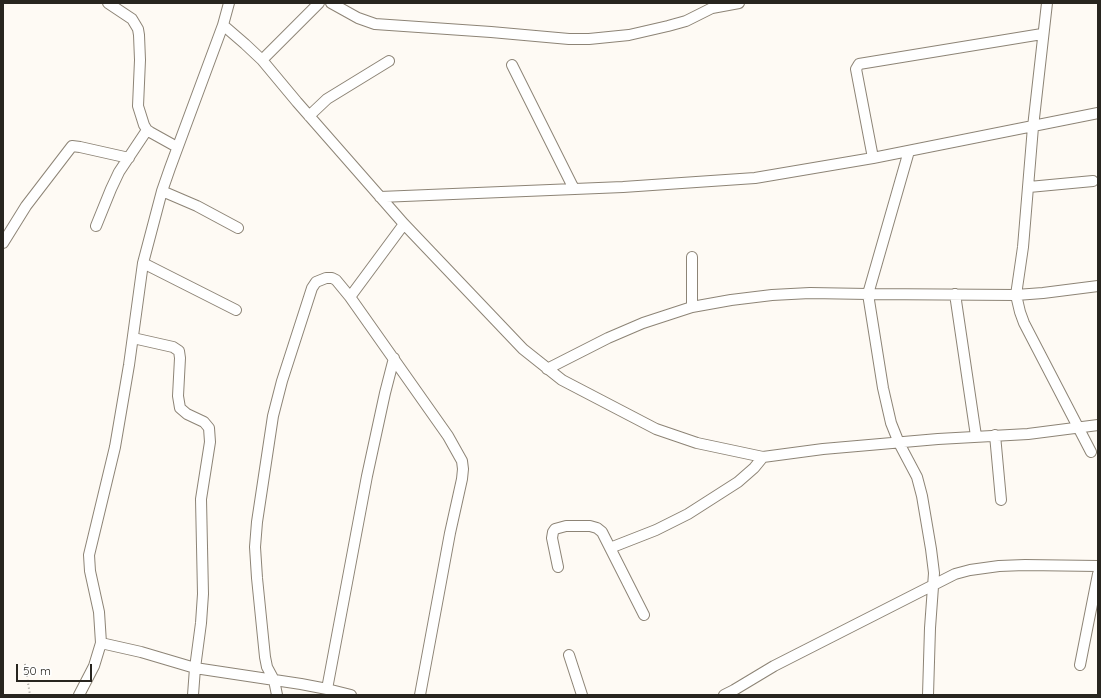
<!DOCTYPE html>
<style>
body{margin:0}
#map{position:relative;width:1101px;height:698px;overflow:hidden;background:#fefaf4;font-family:Quicksand,sans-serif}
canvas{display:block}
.frame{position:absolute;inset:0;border:4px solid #28251f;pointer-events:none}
.scale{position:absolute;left:16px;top:664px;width:76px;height:18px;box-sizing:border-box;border:2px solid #28251f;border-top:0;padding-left:5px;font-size:12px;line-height:14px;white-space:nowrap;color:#28251f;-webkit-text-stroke:3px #fff;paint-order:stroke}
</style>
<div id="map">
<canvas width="1101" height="698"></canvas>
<div class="frame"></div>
<div class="scale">50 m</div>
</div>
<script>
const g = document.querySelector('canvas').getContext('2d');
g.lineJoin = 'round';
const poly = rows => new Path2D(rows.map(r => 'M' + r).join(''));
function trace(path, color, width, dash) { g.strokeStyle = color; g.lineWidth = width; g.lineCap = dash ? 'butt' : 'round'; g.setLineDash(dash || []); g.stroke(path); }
const path = poly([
 [25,664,30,695]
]);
const minor = poly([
 [108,3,132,19,138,29,139,35,140,60,138,106,144,125,147,130,150,132,177,147],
 [331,3,358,18,375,24,491,32,569,39,589,39,629,35,668,26,686,21,712,8,739,3],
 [1047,3,1033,127,1023,247,1016,295,1020,312,1024,323,1091,452],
 [223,25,245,44,262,60,297,102,404,224,523,349,562,380,656,429,697,443,763,457,823,449,938,439,1028,434,1098,425],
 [262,60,319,3],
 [512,65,574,189],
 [309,116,327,99,389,61],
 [909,151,868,294,883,388,891,423,899,443,917,477,922,496,931,549,934,573,930,628,928,695],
 [873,158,856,69,859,64,1042,34],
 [1029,187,1093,181],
 [162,191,197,206,238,228],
 [380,197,623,187,755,178,873,158,1098,113],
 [96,226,111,189,119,172,147,130],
 [3,243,26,206,72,146,80,147,129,158],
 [143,263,236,310],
 [955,294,976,436],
 [350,297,404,224],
 [692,307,692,257],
 [133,338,173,347,179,351,180,358,178,396,180,408,187,414,204,422,209,428,210,442,201,499,203,594,201,623,195,668,193,695],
 [547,369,608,338,643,323,692,307,731,300,772,295,810,293,868,294,1016,295,1043,293,1098,286],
 [995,435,1001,500],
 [610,548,656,530,688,514,738,482,754,468,763,457],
 [558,567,552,538,553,532,555,529,566,526,590,526,597,528,602,532,644,615],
 [101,643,141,652,195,668,301,684,327,689,351,695],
 [569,655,582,695],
 [1080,665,1098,574],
 [327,689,367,476,385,393,394,358],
 [79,695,94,666,101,643,99,612,90,571,89,555,115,447,129,365,143,263,162,191,170,168,223,25,229,3],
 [277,695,274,680,267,667,265,657,257,578,255,547,257,522,273,416,282,381,312,288,316,282,326,278,332,278,336,280,350,297,448,436,462,461,463,469,462,479,450,533,420,695],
 [724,695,734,690,774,666,955,574,970,570,999,566,1025,565,1098,566]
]);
trace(minor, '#8d8476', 12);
trace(path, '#9f9c96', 2, [1, 3]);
trace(minor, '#fff', 10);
</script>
